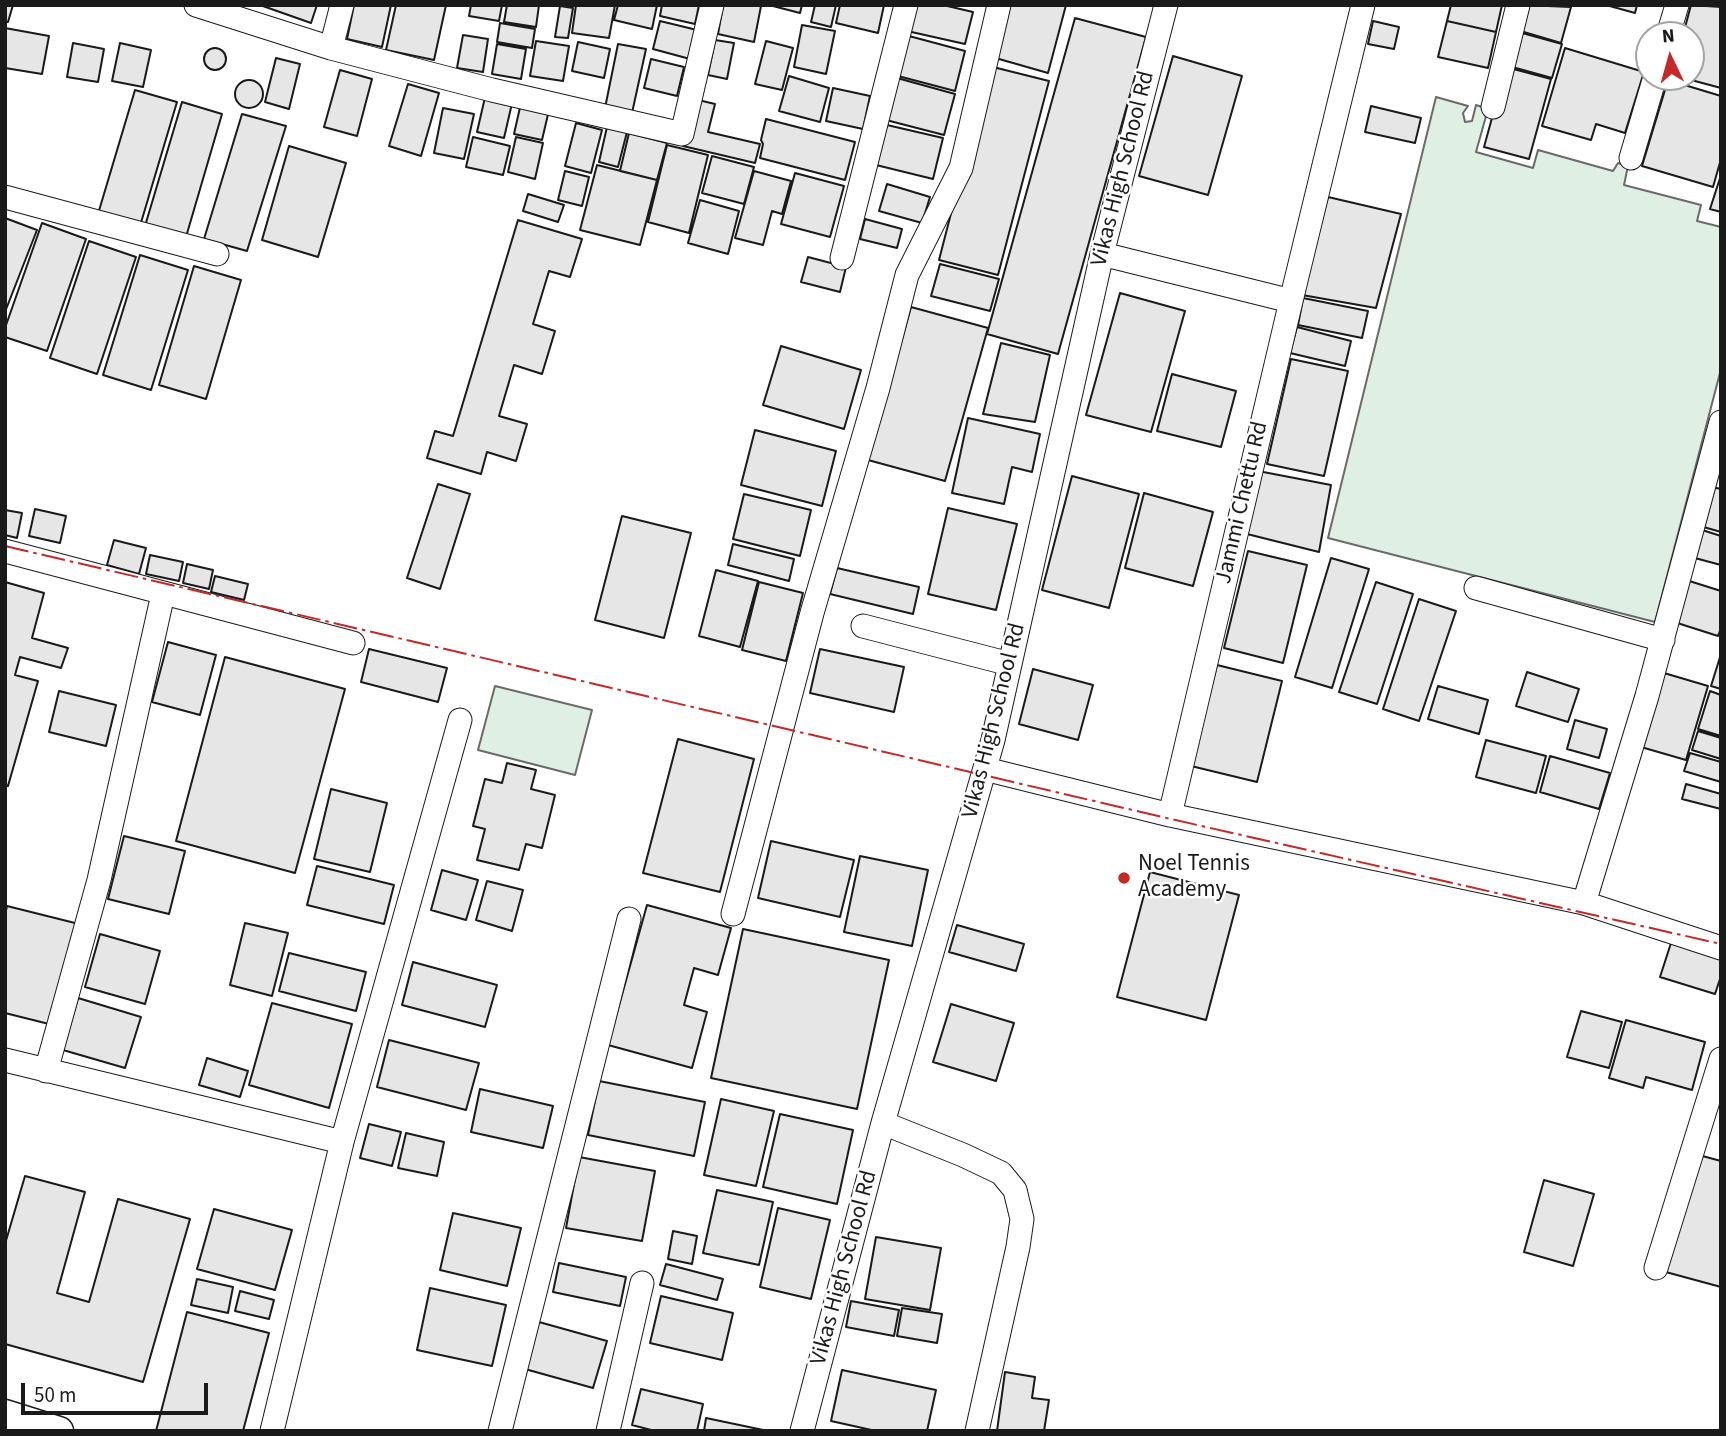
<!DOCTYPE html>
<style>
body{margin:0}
#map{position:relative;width:1726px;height:1436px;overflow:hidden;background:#fff;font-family:"Source Sans 3",sans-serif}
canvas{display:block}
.frame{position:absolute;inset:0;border:7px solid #1a1a1a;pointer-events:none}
.north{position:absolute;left:1635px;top:21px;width:70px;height:70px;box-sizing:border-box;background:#fff;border:2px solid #a3a3a3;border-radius:50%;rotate:355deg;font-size:19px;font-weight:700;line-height:28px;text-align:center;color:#1a1a1a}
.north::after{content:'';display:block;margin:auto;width:24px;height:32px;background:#c62828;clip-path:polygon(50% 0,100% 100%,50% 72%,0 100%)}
.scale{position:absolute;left:21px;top:1383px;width:187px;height:32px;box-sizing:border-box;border:4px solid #1a1a1a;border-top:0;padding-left:9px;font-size:21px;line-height:24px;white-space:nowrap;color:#1a1a1a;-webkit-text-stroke:5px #fff;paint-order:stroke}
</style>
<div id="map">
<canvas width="1726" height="1436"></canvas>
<div class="frame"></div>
<div class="north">N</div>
<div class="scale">50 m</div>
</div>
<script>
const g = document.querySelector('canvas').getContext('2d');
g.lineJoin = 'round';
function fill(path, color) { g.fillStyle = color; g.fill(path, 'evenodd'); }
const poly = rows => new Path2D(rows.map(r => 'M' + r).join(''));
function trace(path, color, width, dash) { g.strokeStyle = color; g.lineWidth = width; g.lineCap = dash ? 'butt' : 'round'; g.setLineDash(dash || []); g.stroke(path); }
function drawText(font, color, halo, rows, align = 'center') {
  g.font = font + ' "Source Sans 3",sans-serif'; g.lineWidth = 5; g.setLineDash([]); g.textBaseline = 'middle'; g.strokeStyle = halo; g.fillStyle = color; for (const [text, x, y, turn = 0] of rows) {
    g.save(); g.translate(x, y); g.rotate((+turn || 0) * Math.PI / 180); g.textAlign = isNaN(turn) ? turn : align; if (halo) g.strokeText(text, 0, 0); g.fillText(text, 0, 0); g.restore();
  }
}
const green = poly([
 [1436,97,1468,106,1463,113,1465,122,1472,121,1476,105,1488,109,1476,152,1533,168,1538,150,1613,171,1618,163,1628,166,1624,185,1701,205,1697,221,1721,227,1721,369,1655,622,1328,538,1436,97],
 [495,686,592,710,575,775,478,750,495,686]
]);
const building = poly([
 [5,5,13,5,8,22,5,22,5,5],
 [260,5,317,5,311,23,260,5],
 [354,5,391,5,382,47,347,39,354,5],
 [396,5,446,5,434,60,386,50,396,5],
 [471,5,502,5,499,21,469,16,471,5],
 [507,5,539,5,536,27,504,22,507,5],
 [576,5,615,5,609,38,572,33,576,5],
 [618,5,657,5,652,29,614,20,618,5],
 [662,5,699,5,695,24,660,16,662,5],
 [723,5,761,6,754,42,718,34,723,5],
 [769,5,802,5,800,13,769,5],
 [815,5,836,5,831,27,811,22,815,5],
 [840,5,884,5,878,33,836,23,840,5],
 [913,5,943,5,973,12,965,44,907,31,913,5],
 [1007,5,1066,5,1048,73,992,57,1007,5],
 [1451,5,1502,5,1496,32,1447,21,1451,5],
 [1524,5,1571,7,1561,43,1517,30,1524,5],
 [1606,5,1637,5,1635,13,1606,5],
 [1691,5,1721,7,1721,88,1680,77,1691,77,1691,35,1683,35,1691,5],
 [560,6,573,8,568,38,555,37,560,6],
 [1075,18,1146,37,1058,354,987,334,1075,18],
 [660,21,697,30,690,59,653,49,660,21],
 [1373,21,1399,27,1394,49,1368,44,1373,21],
 [1447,21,1496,32,1488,68,1438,57,1447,21],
 [500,23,535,29,532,48,497,42,500,23],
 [802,25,835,31,826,74,794,67,802,25],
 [5,28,49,36,42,74,5,68,5,28],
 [1515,31,1562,44,1552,78,1505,65,1515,31],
 [463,35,488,39,483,72,457,68,463,35],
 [909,36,965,51,955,91,898,76,909,36],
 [715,40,734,43,727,79,708,75,715,40],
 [536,41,569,46,563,81,530,76,536,41],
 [766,41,793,48,782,90,755,84,766,41],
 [578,42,610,49,604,78,572,71,578,42],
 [73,43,104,49,98,82,67,77,73,43],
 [120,43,151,50,143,87,112,81,120,43],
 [497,44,526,49,521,79,492,74,497,44],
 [618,44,646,49,632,113,605,108,618,44],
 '204 59a11 11 0 1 1 22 0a11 11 0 1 1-22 0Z',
 [1565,48,1644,72,1625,133,1596,124,1591,140,1542,126,1565,48],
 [1173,56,1242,76,1208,195,1139,176,1173,56],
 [276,58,300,64,289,109,265,102,276,58],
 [651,59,684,67,677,96,644,88,651,59],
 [989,66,1049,81,998,275,939,260,989,66],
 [1506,67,1551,79,1529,159,1484,147,1506,67],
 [340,70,372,79,357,136,324,127,340,70],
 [789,76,829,88,820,122,779,111,789,76],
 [897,78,955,94,944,135,886,120,897,78],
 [1668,80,1721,96,1721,159,1713,187,1642,166,1668,80],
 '235 94a14 14 0 1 1 28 0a14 14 0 1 1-28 0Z',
 [408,84,439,93,421,156,389,146,408,84],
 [833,88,870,96,863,129,826,121,833,88],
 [135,90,177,102,140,226,98,214,135,90],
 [486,93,513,99,504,138,477,132,486,93],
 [694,99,715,104,708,132,760,144,755,163,683,146,694,99],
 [182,102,222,114,186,237,145,226,182,102],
 [521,103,549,110,542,140,514,134,521,103],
 [1371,106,1421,118,1415,143,1365,132,1371,106],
 [443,108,474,114,464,159,434,153,443,108],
 [242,114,286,126,247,251,204,239,242,114],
 [766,119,855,142,845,180,760,158,763,144,761,140,766,119],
 [576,123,602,130,591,173,565,166,576,123],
 [887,125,943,138,933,179,876,165,887,125],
 [607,127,627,132,618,167,599,162,607,127],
 [629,133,667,143,657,180,620,171,629,133],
 [473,137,510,146,503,175,466,167,473,137],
 [516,137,543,143,535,179,508,172,516,137],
 [667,145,708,155,689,233,648,222,667,145],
 [289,146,346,163,318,257,262,240,289,146],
 [712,156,754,167,744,204,702,193,712,156],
 [597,165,657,180,640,245,580,230,597,165],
 [565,171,589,177,582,206,558,200,565,171],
 [754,171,791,181,782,214,772,211,763,245,735,238,754,171],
 [795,173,844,186,830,237,781,224,795,173],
 [1721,175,1721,212,1710,209,1721,175],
 [887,184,930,197,922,223,879,211,887,184],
 [528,194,564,205,558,222,523,211,528,194],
 [1328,197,1401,214,1376,308,1302,295,1328,197],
 [700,200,739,211,728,254,688,243,700,200],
 [5,218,37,230,5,312,5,218],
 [865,219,902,229,897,248,860,239,865,219],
 [518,220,582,239,570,277,549,271,533,324,555,331,542,374,514,365,499,416,527,424,516,461,487,452,481,474,427,458,435,431,453,436,518,220],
 [42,223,86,239,47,351,5,337,5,328,42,223],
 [89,241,136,257,97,374,50,358,89,241],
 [140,255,188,270,151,390,103,375,140,255],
 [808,257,846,267,840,292,801,282,808,257],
 [940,264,999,279,990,311,931,296,940,264],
 [194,266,241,280,206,399,159,385,194,266],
 [1120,293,1185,311,1151,432,1086,415,1120,293],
 [1303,298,1368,311,1362,338,1298,325,1303,298],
 [911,307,988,328,945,481,868,460,911,307],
 [1297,327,1351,341,1345,366,1290,353,1297,327],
 [1001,343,1050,355,1035,422,983,414,1001,343],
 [781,346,861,370,844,429,763,405,781,346],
 [1291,359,1348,371,1324,476,1267,464,1291,359],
 [1172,374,1236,391,1221,447,1157,431,1172,374],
 [968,418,1040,434,1032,472,1012,467,1004,504,952,493,968,418],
 [755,430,836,451,822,506,741,485,755,430],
 [1258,471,1331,485,1319,552,1243,533,1258,471],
 [1072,476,1139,494,1109,608,1042,590,1072,476],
 [438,484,470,494,440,589,407,578,438,484],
 [1712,487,1721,489,1721,532,1700,526,1712,487],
 [1144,493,1213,512,1193,586,1125,568,1144,493],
 [744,494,811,510,800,556,733,539,744,494],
 [948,508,1017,524,996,610,928,594,948,508],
 [35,509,66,516,60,543,29,536,35,509],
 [5,510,22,513,17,538,5,535,5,510],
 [622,516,691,533,664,638,595,620,622,516],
 [1699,529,1721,536,1721,565,1691,557,1699,529],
 [114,540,146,548,139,574,107,565,114,540],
 [733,544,794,559,789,581,728,565,733,544],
 [1248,551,1307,565,1283,663,1224,648,1248,551],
 [150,555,183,562,179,581,146,574,150,555],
 [1331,558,1369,569,1332,688,1295,677,1331,558],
 [187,564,213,570,209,589,183,583,187,564],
 [837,568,919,587,913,614,830,594,837,568],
 [716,570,758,581,740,647,699,636,716,570],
 [215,576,248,584,244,600,211,592,215,576],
 [1683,579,1721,591,1721,628,1718,636,1671,621,1683,579],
 [5,582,44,593,32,638,68,648,61,668,20,657,15,675,38,681,8,786,5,785,5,582],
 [759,582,803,593,786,661,742,650,759,582],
 [1376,582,1413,594,1377,704,1339,692,1376,582],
 [1419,599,1456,611,1419,721,1383,709,1419,599],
 [168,642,216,655,200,715,152,702,168,642],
 [369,649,447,668,438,702,361,682,369,649],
 [820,649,904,667,894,712,810,693,820,649],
 [1721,654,1721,689,1711,686,1721,654],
 [225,657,345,689,295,873,176,841,225,657],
 [1217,665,1282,681,1257,782,1191,766,1217,665],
 [1033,669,1093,685,1078,740,1019,724,1033,669],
 [1527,672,1579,689,1568,722,1516,706,1527,672],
 [1664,673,1708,686,1686,760,1641,747,1664,673],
 [1438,686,1488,700,1479,734,1428,719,1438,686],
 [59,691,116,705,106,746,49,732,59,691],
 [1710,691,1721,695,1721,736,1698,729,1710,691],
 [1575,720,1607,729,1599,758,1567,749,1575,720],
 [1698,731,1721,738,1721,759,1692,750,1698,731],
 [678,739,754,759,720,892,643,873,678,739],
 [1486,740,1546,756,1536,793,1476,777,1486,740],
 [1690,753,1721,762,1721,782,1684,771,1690,753],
 [1550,756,1610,773,1599,809,1540,792,1550,756],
 [507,763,536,770,531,789,555,795,542,848,526,844,519,870,477,860,485,829,473,826,485,779,502,783,507,763],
 [1686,784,1721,794,1721,809,1682,799,1686,784],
 [331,789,387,803,370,872,314,859,331,789],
 [124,836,185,851,169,914,108,899,124,836],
 [771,841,854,860,840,917,758,898,771,841],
 [860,856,928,870,912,946,844,932,860,856],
 [317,866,394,885,384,924,307,905,317,866],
 [442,870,478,880,466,920,431,910,442,870],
 [1150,872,1239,895,1206,1020,1117,997,1150,872],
 [487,881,523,890,512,931,476,920,487,881],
 [647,905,731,928,718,975,694,968,684,1005,707,1012,692,1068,608,1045,647,905],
 [7,906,79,924,53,1025,5,1013,5,915,7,906],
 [245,923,288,933,272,996,230,985,245,923],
 [957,925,1024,944,1016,971,949,952,957,925],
 [743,929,889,960,857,1109,711,1078,743,929],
 [100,934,160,951,145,1004,85,987,100,934],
 [1671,943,1721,958,1721,976,1715,994,1660,977,1671,943],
 [289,953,366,972,356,1011,279,991,289,953],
 [413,962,497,985,485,1027,402,1005,413,962],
 [78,998,141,1017,125,1068,63,1050,78,998],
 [272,1003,352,1024,329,1108,249,1085,272,1003],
 [951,1004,1014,1023,996,1081,933,1062,951,1004],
 [1581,1011,1622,1022,1609,1068,1567,1057,1581,1011],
 [1626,1020,1705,1042,1692,1090,1646,1077,1643,1088,1609,1078,1626,1020],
 [389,1040,479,1063,466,1110,377,1087,389,1040],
 [207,1058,248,1071,240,1097,199,1085,207,1058],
 [599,1081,705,1102,694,1156,588,1135,599,1081],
 [480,1089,553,1106,543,1148,471,1132,480,1089],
 [721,1099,774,1111,756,1186,704,1175,721,1099],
 [780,1114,853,1130,837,1204,763,1187,780,1114],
 [369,1124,401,1132,392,1166,360,1158,369,1124],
 [406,1133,444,1142,437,1176,398,1168,406,1133],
 [1695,1154,1721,1161,1721,1287,1662,1271,1695,1154],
 [579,1157,655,1171,642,1241,566,1228,579,1157],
 [25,1176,85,1192,57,1293,89,1302,118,1199,190,1219,143,1382,5,1344,5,1244,25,1176],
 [1544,1180,1594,1194,1573,1266,1524,1252,1544,1180],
 [717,1190,773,1202,759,1265,703,1253,717,1190],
 [778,1208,830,1220,811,1299,760,1287,778,1208],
 [214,1209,292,1230,275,1290,197,1269,214,1209],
 [453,1213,521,1228,507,1286,440,1270,453,1213],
 [673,1231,697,1236,692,1264,668,1259,673,1231],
 [876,1237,941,1248,930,1310,865,1299,876,1237],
 [559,1263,626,1277,620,1306,553,1292,559,1263],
 [666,1264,723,1279,717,1300,660,1285,666,1264],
 [197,1279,233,1287,228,1313,191,1305,197,1279],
 [430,1288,506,1305,492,1366,417,1350,430,1288],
 [240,1291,274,1300,269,1319,235,1311,240,1291],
 [661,1296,733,1313,722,1360,650,1343,661,1296],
 [851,1301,899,1310,894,1336,846,1327,851,1301],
 [902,1308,942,1314,937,1343,897,1336,902,1308],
 [187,1312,269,1333,243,1431,156,1431,187,1312],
 [539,1322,607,1341,593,1388,525,1369,539,1322],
 [842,1370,936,1390,927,1431,876,1431,831,1421,842,1370],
 [1005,1372,1035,1377,1032,1398,1049,1400,1044,1431,997,1431,1005,1372],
 [641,1389,703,1404,697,1431,655,1431,632,1425,641,1389],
 [706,1418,768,1431,704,1431,706,1418]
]);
const minor = poly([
 [196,5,331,48,492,90,682,134,712,5],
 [1668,35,1677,5],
 [331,48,342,5],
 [1493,107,1518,5],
 [1631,158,1655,77],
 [5,197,217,254],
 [1102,254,1291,301],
 [842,258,906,5],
 [5,551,353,643],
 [1476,588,1663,640],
 [863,626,1010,664],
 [985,769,1170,815,1291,301,1363,5],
 [1170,815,1584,903,1721,948],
 [1584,903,1647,696,1721,422],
 [733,914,812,613,878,388,907,275,961,168,999,5],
 [5,1060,342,1142],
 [46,1071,99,880,163,594],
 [883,1123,963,1155,1001,1173,1015,1190,1022,1219,1018,1247,977,1431],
 [1656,1268,1721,1059],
 [272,1431,342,1142,460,720],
 [500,1431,629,919],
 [608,1431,642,1283],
 [802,1431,883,1123,993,740,1102,254,1166,5]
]);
const tertiary = poly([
 [5,1414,59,1431]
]);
const power = poly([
 [5,546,1171,819,1721,944]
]);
const markers = [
 [1124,878,7,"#c62828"]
];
const streetNames = [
 ["Vikas High School Rd",1124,169,-76],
 ["Jammi Chettu Rd",1243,503,-77],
 ["Vikas High School Rd",995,721,-76],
 ["Vikas High School Rd",845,1268,-75]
];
const poiNames = [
 ["Noel Tennis",1138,865],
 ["Academy",1138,891]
];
fill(green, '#e0efe3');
trace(green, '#6a6a6a', 2);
fill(building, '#e6e6e6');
trace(building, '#1a1a1a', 2);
trace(minor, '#1a1a1a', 25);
trace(tertiary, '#1a1a1a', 31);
trace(minor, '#fff', 23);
trace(tertiary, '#fff', 28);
trace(power, '#c62828', 2, [24, 5, 3.5, 5]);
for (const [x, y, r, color] of markers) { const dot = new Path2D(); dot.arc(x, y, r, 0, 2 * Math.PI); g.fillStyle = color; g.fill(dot); trace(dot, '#fff', 2.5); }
drawText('23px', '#1a1a1a', '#fff', streetNames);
drawText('23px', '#1a1a1a', '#fff', poiNames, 'left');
</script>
